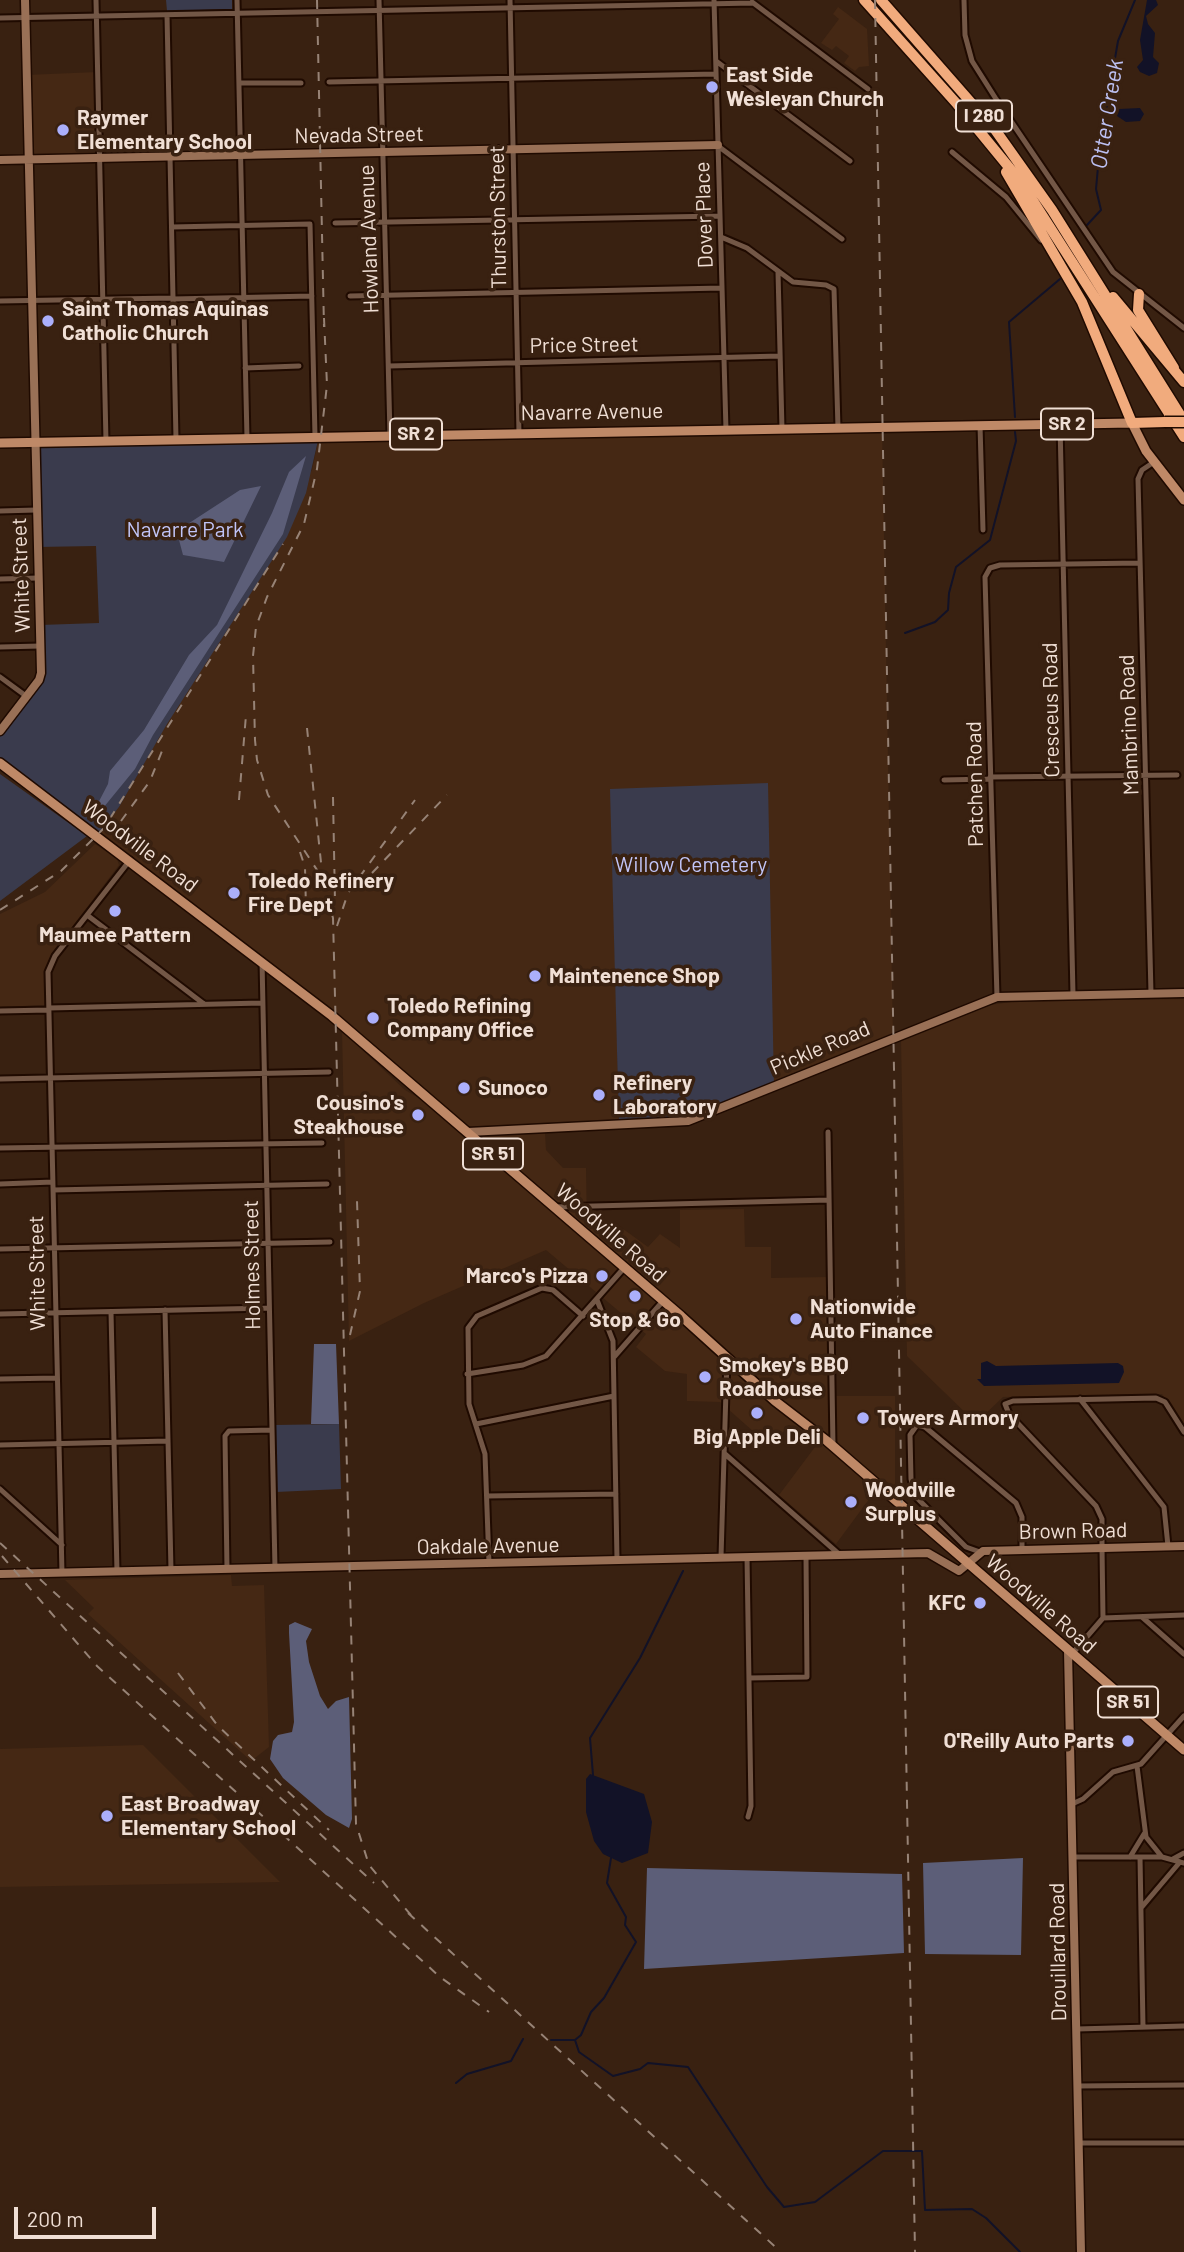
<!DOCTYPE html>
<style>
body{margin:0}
#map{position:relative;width:1184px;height:2252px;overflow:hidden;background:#392111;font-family:Barlow,sans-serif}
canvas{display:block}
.scale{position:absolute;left:14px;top:2207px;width:142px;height:32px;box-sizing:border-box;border:4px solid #f0dfd5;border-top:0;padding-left:9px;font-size:21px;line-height:24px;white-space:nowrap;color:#f0dfd5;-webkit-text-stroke:5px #392111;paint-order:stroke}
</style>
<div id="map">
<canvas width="1184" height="2252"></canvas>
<div class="scale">200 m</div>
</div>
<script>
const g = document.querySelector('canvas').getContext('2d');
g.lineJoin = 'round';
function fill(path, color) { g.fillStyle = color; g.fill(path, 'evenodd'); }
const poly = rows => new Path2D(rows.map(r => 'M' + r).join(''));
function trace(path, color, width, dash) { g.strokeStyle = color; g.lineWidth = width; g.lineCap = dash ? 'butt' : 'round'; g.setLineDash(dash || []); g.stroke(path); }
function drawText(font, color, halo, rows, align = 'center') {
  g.font = font + ' Barlow,sans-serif'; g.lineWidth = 7; g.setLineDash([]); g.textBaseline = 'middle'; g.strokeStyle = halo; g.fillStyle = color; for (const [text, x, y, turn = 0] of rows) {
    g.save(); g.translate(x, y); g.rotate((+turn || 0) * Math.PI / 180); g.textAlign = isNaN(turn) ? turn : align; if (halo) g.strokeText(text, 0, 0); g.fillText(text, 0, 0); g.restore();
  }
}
const built = poly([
 [838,7,867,29,869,66,859,67,855,71,844,63,849,56,836,46,832,50,821,43,839,19,833,14],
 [97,72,99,158,28,160,26,75],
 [882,427,893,1037,774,1087,611,789,619,1126,482,1135,545,1133,546,1150,563,1168,586,1168,587,1227,615,1223,648,1247,660,1234,680,1248,680,1210,744,1209,745,1247,771,1247,771,1278,827,1277,829,1396,895,1396,895,1490,884,1479,836,1544,779,1495,815,1447,789,1425,771,1447,720,1402,687,1401,687,1374,665,1371,636,1347,646,1334,546,1250,424,1303,349,1341,342,1031,405,1090,444,1113,336,1020,97,835,119,807,312,470,319,436],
 [95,844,117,859,119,865,51,955,46,970,46,1005,0,1007,0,914,45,892],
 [1184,999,1184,1428,1162,1394,1003,1397,976,1423,907,1356,901,1040,983,1006,1018,1001],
 [231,1575,232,1586,264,1585,269,1747,251,1761,88,1614,94,1608,65,1580],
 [143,1745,280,1882,0,1887,0,1749]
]);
const green = poly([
 [166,0,232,0,232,9,167,11],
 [319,436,306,493,287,537,167,724,119,807,97,835,0,763,0,731,39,680,40,625,99,623,96,546,37,547,34,442],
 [0,774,87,836,0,901],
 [768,783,774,1087,708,1115,619,1126,610,789],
 [339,1424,341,1489,276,1492,275,1425]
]);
const forest = poly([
 [306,456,283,534,153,735,135,769,99,813,96,807,108,784,110,771,144,730,189,655,217,625,272,513,289,472],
 [261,486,224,562,183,555,179,540,180,529,240,490],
 [314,1344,336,1344,339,1424,311,1424],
 [295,1622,312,1629,306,1641,309,1662,320,1696,328,1709,336,1701,349,1697,352,1819,349,1828,326,1815,283,1778,270,1759,273,1741,278,1735,292,1732,294,1722,289,1633,289,1625],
 [1023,1858,1021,1955,925,1954,923,1863],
 [647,1868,902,1874,904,1953,644,1969]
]);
const water = poly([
 [1147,0,1156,0,1158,5,1146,16,1148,24,1155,33,1153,57,1159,63,1157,73,1149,76,1140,72,1137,67,1143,60,1140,40],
 [1140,108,1144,114,1140,121,1126,122,1117,116,1119,109],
 [987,1361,996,1366,1118,1363,1123,1366,1124,1372,1119,1383,984,1386,977,1379,981,1379,981,1363],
 [590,1774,644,1794,652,1822,648,1853,622,1863,603,1854,594,1841,586,1812,586,1779]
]);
const stream = poly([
 [1087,225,1101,210,1096,189,1100,145,1118,41,1135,0],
 [1015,417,1009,322,1060,279],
 [905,633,935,622,948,610,949,593,956,567,990,540,1016,441,1015,432],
 [593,1775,590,1738,640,1658,683,1571],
 [551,2040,575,2040,581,2035,591,2012,604,1998,636,1942,625,1925,626,1917,607,1883,611,1858],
 [575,2040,579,2052,613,2076,640,2069,648,2063,688,2067,767,2187,784,2207,815,2202,883,2151,922,2151,925,2210,972,2209,986,2218,1020,2252],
 [456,2083,467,2074,511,2061,523,2039]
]);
const street = poly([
 [96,0,106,441],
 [237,0,247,438],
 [379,0,390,435],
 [510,0,519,433],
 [714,0,726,430],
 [964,0,965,35,972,61,996,99,1113,272,1184,328],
 [752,2,868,89],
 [167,15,176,439],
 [0,18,753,3],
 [716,61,850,161],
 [329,82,716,74],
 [239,83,301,83],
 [718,146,842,239],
 [952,152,1006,197,1041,240],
 [335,223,720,216],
 [172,227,310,224,315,436],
 [721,237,747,248,793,282,826,285,834,289,838,428],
 [778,272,782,429],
 [350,296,722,288],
 [173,299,312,296],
 [0,301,173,298],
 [389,366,780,356],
 [245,368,299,366],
 [1060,424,1073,994],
 [980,425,983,530],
 [0,511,36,510],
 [0,579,38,578],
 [0,647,40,646],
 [0,677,26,696],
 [990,777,1177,775],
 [944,780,990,779],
 [87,915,204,1004],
 [262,961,275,1568],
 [1151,993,1138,479,1142,470,1154,462],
 [997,997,985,577,990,568,1000,565,1140,563],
 [49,1008,262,1003],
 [0,1011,49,1010],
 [0,1079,329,1072],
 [828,1132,833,1446],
 [0,1148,322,1143],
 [0,1184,53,1182],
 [53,1190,327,1184],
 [554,1207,829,1200],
 [0,1249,330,1242],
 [597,1300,613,1341,617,1560],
 [165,1310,171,1570],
 [111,1312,117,1572],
 [0,1314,269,1308],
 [614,1357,663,1301],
 [467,1374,523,1365,546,1356,624,1268],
 [0,1379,57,1378],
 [1080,1399,1164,1507,1168,1546],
 [476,1424,614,1396],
 [0,1445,168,1441],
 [725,1454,840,1555],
 [0,1489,62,1545],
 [487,1496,616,1494],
 [1102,1548,1102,1519,1096,1506,1009,1414,1005,1404,1013,1401,1156,1398,1165,1402,1184,1432],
 [980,1552,966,1547,915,1496,911,1479,910,1435,917,1425,925,1427,1016,1503,1022,1517,1022,1549],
 [721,1557,727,1357],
 [747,1557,751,1806,748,1817],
 [489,1563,485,1454,469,1404,468,1328,477,1316,542,1288,553,1290,583,1316],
 [227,1569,225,1436,229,1431,272,1430],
 [62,1573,48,972,55,956,130,860],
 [1142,1617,1184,1654],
 [1103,1618,1184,1615],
 [1072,1654,1103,1618,1102,1548],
 [749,1678,807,1677,806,1556],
 [1137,1766,1146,1837,1162,1857],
 [1072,1804,1083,1799,1113,1772,1141,1764,1184,1716],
 [1073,1857,1162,1857,1184,1863],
 [1130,1857,1144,1834],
 [1140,1857,1143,2027],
 [1173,1859,1184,1853],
 [1141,1908,1180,1862],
 [1077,2029,1184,2026],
 [1078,2086,1184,2085],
 [1079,2143,1184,2143]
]);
const secondary = poly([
 [0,160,718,145],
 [0,731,39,680,41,673,25,0],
 [468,1132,688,1121,997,997,1184,993],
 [0,1574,928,1553,959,1571,983,1551,1184,1546],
 [1068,1651,1081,2252]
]);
const primary = poly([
 [0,443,1132,423,1146,451,1184,500],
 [0,763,332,1016,681,1316,775,1401,827,1441,1184,1750]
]);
const highway = poly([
 [864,0,957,104,1021,182,1184,437],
 [881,0,996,131,1052,210,1184,421],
 [1006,172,1082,302,1132,423,1165,422],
 [1139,294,1138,310,1174,368],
 [1113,297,1184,382]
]);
const rail = poly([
 [317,0,324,327],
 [875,0,915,2252],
 [324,318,327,385,317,469,304,524,267,597,256,627,253,656,255,740,257,760,268,795,319,873,333,918,356,1824,369,1865,415,1920],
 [307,728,322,872],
 [333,797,335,902],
 [239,800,246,715],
 [121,821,150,781,164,746],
 [300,852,305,867,306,909],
 [372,873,447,795],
 [0,910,61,871,104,828,283,544],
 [337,926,348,893,415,800],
 [350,1335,360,1291,357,1201],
 [0,1543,374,1883],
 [2,1556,97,1666,440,1977,489,2012],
 [178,1673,218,1726,329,1830],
 [408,1913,781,2252]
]);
const highwayBridge = poly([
 [1165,422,1184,422]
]);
const markers = [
 [712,87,7,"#abaffb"],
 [63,130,7,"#abaffb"],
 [48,321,7,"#abaffb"],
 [234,893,7,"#abaffb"],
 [115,911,7,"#abaffb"],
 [535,976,7,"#abaffb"],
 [373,1018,7,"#abaffb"],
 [464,1088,7,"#abaffb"],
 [599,1095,7,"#abaffb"],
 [418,1115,7,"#abaffb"],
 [602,1276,7,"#abaffb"],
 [635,1296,7,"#abaffb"],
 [796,1319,7,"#abaffb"],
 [705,1377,7,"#abaffb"],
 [757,1413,7,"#abaffb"],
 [863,1418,7,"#abaffb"],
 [851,1502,7,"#abaffb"],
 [980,1603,7,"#abaffb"],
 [1128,1741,7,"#abaffb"],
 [107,1816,7,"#abaffb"]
];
const shields = [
 [984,116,56],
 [1067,424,52],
 [416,434,52],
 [493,1154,60],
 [1128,1702,60]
];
const shieldNames = [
 ["I 280",984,116],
 ["SR 2",1067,424],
 ["SR 2",416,434],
 ["SR 51",493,1154],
 ["SR 51",1128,1702]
];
const poiNames = [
 ["East Side",726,75],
 ["Wesleyan Church",726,99],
 ["Raymer",77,118],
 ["Elementary School",77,142],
 ["Saint Thomas Aquinas",62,309],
 ["Catholic Church",62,333],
 ["Toledo Refinery",248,881],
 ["Fire Dept",248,905],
 ["Maumee Pattern",115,935,"center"],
 ["Maintenence Shop",549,976],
 ["Toledo Refining",387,1006],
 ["Company Office",387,1030],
 ["Refinery",613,1083],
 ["Laboratory",613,1107],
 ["Sunoco",478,1088],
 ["Cousino's",404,1103,"right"],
 ["Steakhouse",404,1127,"right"],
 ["Marco's Pizza",588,1276,"right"],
 ["Nationwide",810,1307],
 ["Auto Finance",810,1331],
 ["Stop & Go",635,1320,"center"],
 ["Smokey's BBQ",719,1365],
 ["Roadhouse",719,1389],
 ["Towers Armory",877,1418],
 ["Big Apple Deli",757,1437,"center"],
 ["Woodville",865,1490],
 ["Surplus",865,1514],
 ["KFC",966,1603,"right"],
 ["O'Reilly Auto Parts",1114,1741,"right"],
 ["East Broadway",121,1804],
 ["Elementary School",121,1828]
];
const streetNames = [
 ["Nevada Street",359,135,-1],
 ["Dover Place",704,215,-92],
 ["Thurston Street",498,217,-91],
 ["Howland Avenue",369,239,-92],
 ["Price Street",584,345,-1],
 ["Navarre Avenue",592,412,-1],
 ["White Street",21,575,-92],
 ["Cresceus Road",1051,710,-91],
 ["Mambrino Road",1129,725,-92],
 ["Patchen Road",975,784,-91],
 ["Woodville Road",140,846,37],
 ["Pickle Road",820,1048,-23],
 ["Woodville Road",611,1233,41],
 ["Holmes Street",252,1265,-91],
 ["White Street",37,1273,-91],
 ["Brown Road",1073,1531,-1],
 ["Oakdale Avenue",488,1546,-1],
 ["Woodville Road",1041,1604,41],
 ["Drouillard Road",1058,1952,-91]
];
const parkNames = [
 ["Navarre Park",185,530],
 ["Willow Cemetery",691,865]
];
const waterNames = [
 ["Otter Creek",1107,114,-81]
];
fill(built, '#452814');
fill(green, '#3a3b4d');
fill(forest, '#5c5e78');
fill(water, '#121227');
trace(stream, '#121227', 2);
trace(street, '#1f0a00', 9);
trace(secondary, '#1f0a00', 11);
trace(primary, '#1f0a00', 12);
trace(highway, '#1f0a00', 13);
trace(street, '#735746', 5);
trace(secondary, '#997056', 8);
trace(primary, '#bf8967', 9);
trace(highway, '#f1ab7d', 10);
trace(rail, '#978376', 2, [9, 9]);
trace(highwayBridge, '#1f0a00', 13, []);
trace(highwayBridge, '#f1ab7d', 10);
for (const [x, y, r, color] of markers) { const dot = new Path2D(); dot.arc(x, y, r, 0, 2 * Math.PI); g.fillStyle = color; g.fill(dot); trace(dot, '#392111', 2.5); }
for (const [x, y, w] of shields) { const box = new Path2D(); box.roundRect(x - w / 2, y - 15.5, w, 31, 5); g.fillStyle = '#392111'; g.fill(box); trace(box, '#f0dfd5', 2); }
drawText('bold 19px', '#f0dfd5', null, shieldNames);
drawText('bold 21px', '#f0dfd5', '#392111', poiNames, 'left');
drawText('21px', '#f0dfd5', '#392111', streetNames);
drawText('21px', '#c1c5f8', '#392111', parkNames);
drawText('italic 23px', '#bcc0f2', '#392111', waterNames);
</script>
